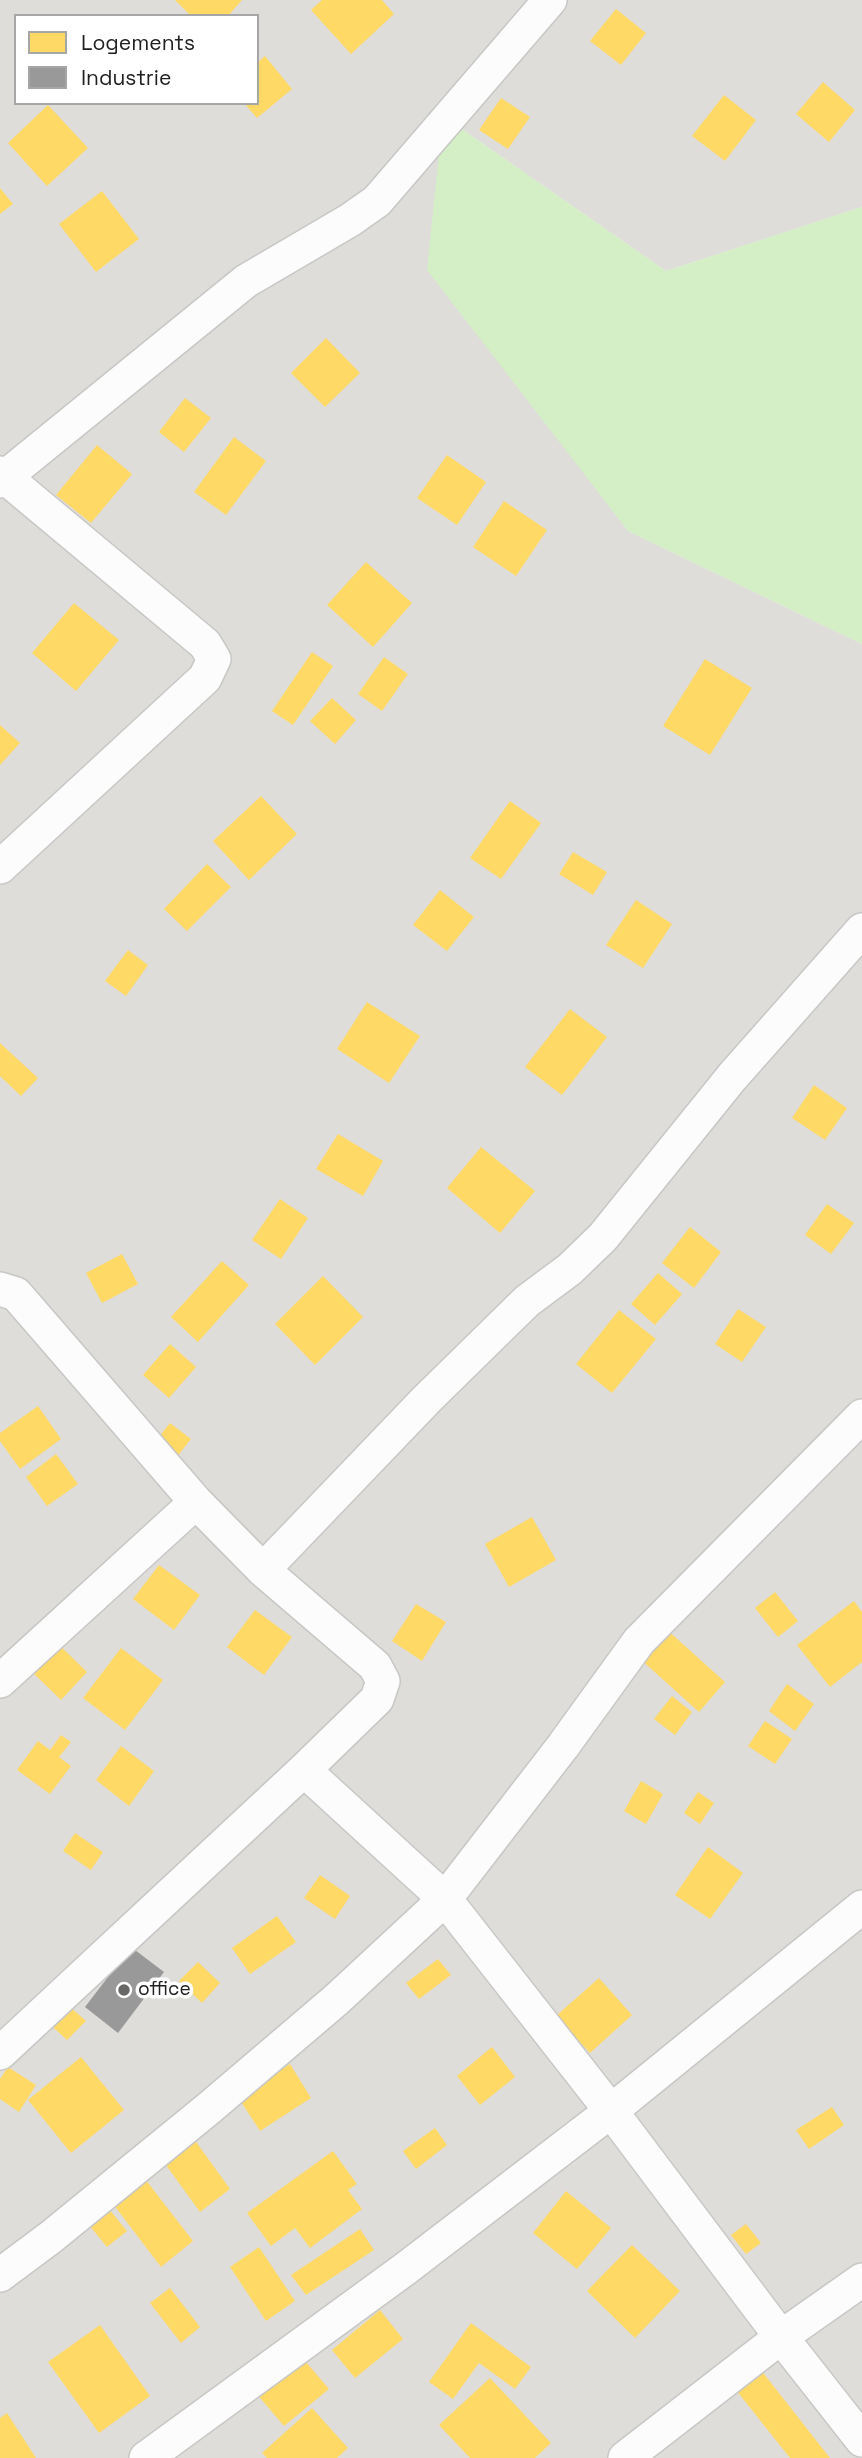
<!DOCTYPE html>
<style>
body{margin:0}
#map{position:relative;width:862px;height:2458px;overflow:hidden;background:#efeee9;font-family:"Space Grotesk",sans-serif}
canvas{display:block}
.legend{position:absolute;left:14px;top:14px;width:245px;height:91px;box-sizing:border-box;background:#fff;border:2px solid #a6a6a6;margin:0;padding:9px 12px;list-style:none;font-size:21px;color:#202020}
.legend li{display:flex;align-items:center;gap:14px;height:35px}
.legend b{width:35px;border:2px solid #a6a6a6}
</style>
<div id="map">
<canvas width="862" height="2458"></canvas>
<ul class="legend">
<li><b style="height:19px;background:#ffd966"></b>Logements</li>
<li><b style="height:19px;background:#999"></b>Industrie</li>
</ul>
</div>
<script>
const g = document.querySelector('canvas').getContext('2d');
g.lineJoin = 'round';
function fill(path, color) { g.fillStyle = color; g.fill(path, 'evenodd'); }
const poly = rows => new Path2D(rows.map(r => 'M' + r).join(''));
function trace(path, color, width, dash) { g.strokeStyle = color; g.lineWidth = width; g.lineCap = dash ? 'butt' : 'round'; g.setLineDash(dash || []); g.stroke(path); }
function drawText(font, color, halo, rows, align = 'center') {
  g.font = font + ' "Space Grotesk",sans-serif'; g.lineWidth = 7; g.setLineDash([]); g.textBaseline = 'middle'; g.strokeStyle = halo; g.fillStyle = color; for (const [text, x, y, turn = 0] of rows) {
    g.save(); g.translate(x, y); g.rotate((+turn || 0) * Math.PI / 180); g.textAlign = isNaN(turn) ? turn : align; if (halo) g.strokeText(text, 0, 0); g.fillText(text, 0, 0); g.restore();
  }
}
const residential = poly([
 [0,0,862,0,862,207,666,271,443,116,628,531,862,644,862,2458,0,2458],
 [16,16,257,16,257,103,16,103]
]);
const grass = poly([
 [443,116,666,271,862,207,862,644,628,531,427,270]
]);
const homes = poly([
 [175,0,242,0,228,16,191,16],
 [322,0,382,0,394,14,351,54,311,10],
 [616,9,646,33,621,65,590,41],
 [265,56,292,89,257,118,244,103,257,103,257,63],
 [823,82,855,110,829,142,796,114],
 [724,95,756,120,725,161,692,136],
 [501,98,530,117,508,149,479,130],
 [48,105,88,148,47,186,8,143],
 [0,188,13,204,0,214],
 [102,191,139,239,96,272,59,224],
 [326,338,360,373,325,407,291,373],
 [185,398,211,418,184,452,159,432],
 [234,437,266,461,226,515,194,492],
 [97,445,132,474,91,523,56,495],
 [447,455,486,482,457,525,417,498],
 [504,501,547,530,516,576,473,547],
 [366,562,412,603,373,647,327,605],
 [74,603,119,640,76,691,32,653],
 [312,652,333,666,293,725,272,711],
 [384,657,408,674,382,711,358,694],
 [705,659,752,688,710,755,663,726],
 [332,698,356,720,335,744,310,721],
 [0,725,20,743,0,765],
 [261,796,297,834,249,880,213,841],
 [510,801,541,823,501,879,470,858],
 [573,852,607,872,593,895,559,874],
 [207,864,231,887,187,931,164,909],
 [440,890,474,917,447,951,413,925],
 [636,900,672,924,643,968,606,945],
 [128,950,148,965,126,996,105,981],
 [367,1002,420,1036,389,1083,337,1049],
 [570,1009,607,1037,562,1095,525,1067],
 [0,1043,38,1078,21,1096,0,1076],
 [814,1085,847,1108,825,1140,792,1118],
 [338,1134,383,1161,363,1196,316,1169],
 [481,1147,535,1191,500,1233,447,1188],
 [280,1199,308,1218,281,1259,252,1240],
 [827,1204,854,1223,831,1254,805,1235],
 [690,1227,721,1252,694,1288,662,1263],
 [122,1254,138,1284,102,1303,86,1273],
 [222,1261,249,1285,198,1342,171,1317],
 [658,1273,682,1294,655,1325,631,1304],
 [323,1276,363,1317,315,1365,275,1324],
 [738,1309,766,1327,742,1362,715,1344],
 [619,1310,656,1339,612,1393,576,1364],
 [170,1344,196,1367,169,1398,143,1375],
 [38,1406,61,1439,20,1469,0,1441,0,1433],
 [170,1423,191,1439,176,1458,155,1442],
 [56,1454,78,1484,47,1506,26,1477],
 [532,1517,556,1560,509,1587,485,1544],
 [159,1565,200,1595,174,1630,133,1599],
 [775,1592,798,1621,778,1637,755,1608],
 [854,1601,862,1612,862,1662,830,1687,797,1645],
 [416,1604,446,1622,422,1661,392,1641],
 [255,1610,292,1637,264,1675,227,1647],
 [665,1628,725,1682,699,1712,638,1657],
 [54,1640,87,1672,61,1700,28,1668],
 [121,1648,163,1680,125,1730,83,1698],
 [787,1684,814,1704,795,1731,769,1711],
 [672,1696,692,1712,675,1735,654,1719],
 [765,1721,792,1739,775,1764,748,1746],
 [61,1735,71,1742,59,1757,71,1766,50,1794,17,1770,38,1741,50,1750],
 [121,1746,154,1771,129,1806,96,1780],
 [641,1781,663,1794,646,1824,624,1811],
 [698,1792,714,1803,700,1824,684,1813],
 [75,1833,103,1852,91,1870,63,1851],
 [708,1847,743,1873,710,1919,675,1895],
 [320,1875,350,1896,335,1919,304,1898],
 [277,1916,296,1942,250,1974,232,1948],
 [438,1959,451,1975,419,1999,406,1983],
 [198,1962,220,1983,202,2003,179,1981],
 [599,1978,632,2015,590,2053,556,2016],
 [61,1999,86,2021,67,2040,43,2018],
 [492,2047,515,2077,480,2105,457,2076],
 [81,2057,124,2110,71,2153,28,2100],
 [290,2064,311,2098,260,2131,238,2097],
 [8,2067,36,2085,19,2112,0,2099,0,2079],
 [832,2107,844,2125,809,2149,796,2130],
 [435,2128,447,2145,416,2169,403,2151],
 [189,2132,230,2189,200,2212,158,2154],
 [333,2151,357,2184,348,2190,362,2209,310,2248,295,2228,271,2246,247,2213],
 [142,2175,193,2241,161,2267,110,2200],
 [566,2191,611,2228,577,2269,533,2233],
 [104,2203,127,2231,107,2247,85,2220],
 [746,2224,761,2243,746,2254,731,2235],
 [360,2229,374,2250,306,2295,291,2275],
 [632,2245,680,2291,635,2338,587,2291],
 [259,2247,295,2301,266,2321,230,2267],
 [170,2288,200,2327,181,2343,150,2303],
 [380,2310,403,2339,355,2378,332,2350],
 [471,2323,531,2367,515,2389,479,2363,453,2399,429,2382],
 [100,2325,150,2396,99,2433,48,2362],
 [300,2355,329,2389,284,2426,256,2393],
 [757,2365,830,2458,790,2458,732,2385],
 [490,2378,551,2443,535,2458,470,2458,439,2425],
 [312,2408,348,2448,337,2458,267,2458,262,2453],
 [7,2413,36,2458,0,2458,0,2418]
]);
const industry = poly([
 [131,1947,164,1972,118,2033,85,2007]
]);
const minor = poly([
 [0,473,205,644,214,659,205,678,0,867],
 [0,481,246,281,350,220,377,201,550,0],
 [0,1289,16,1294,196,1502,263,1570,375,1666,383,1681,377,1699,304,1770,0,2053],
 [263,1570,427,1399,527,1301,570,1269,603,1237,732,1077,862,930],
 [0,1681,196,1502],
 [304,1770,445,1899,611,2111,781,2337,862,2440],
 [0,2275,51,2237,208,2109,336,2000,445,1899,563,1746,639,1641,862,1416],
 [146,2458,405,2269,611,2111,862,1907],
 [625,2458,781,2337,862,2280]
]);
const markers = [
 [124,1990,7,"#686866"]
];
const poiNames = [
 ["office",138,1990]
];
fill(residential, '#deddda');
fill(grass, '#d4efc5');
fill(homes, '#ffd966');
fill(industry, '#999');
trace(minor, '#c7c7c5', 36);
trace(minor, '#fdfcfc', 33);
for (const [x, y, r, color] of markers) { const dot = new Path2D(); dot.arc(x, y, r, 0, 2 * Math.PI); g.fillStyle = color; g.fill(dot); trace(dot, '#fff', 2.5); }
drawText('19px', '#202020', '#fff', poiNames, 'left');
</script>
